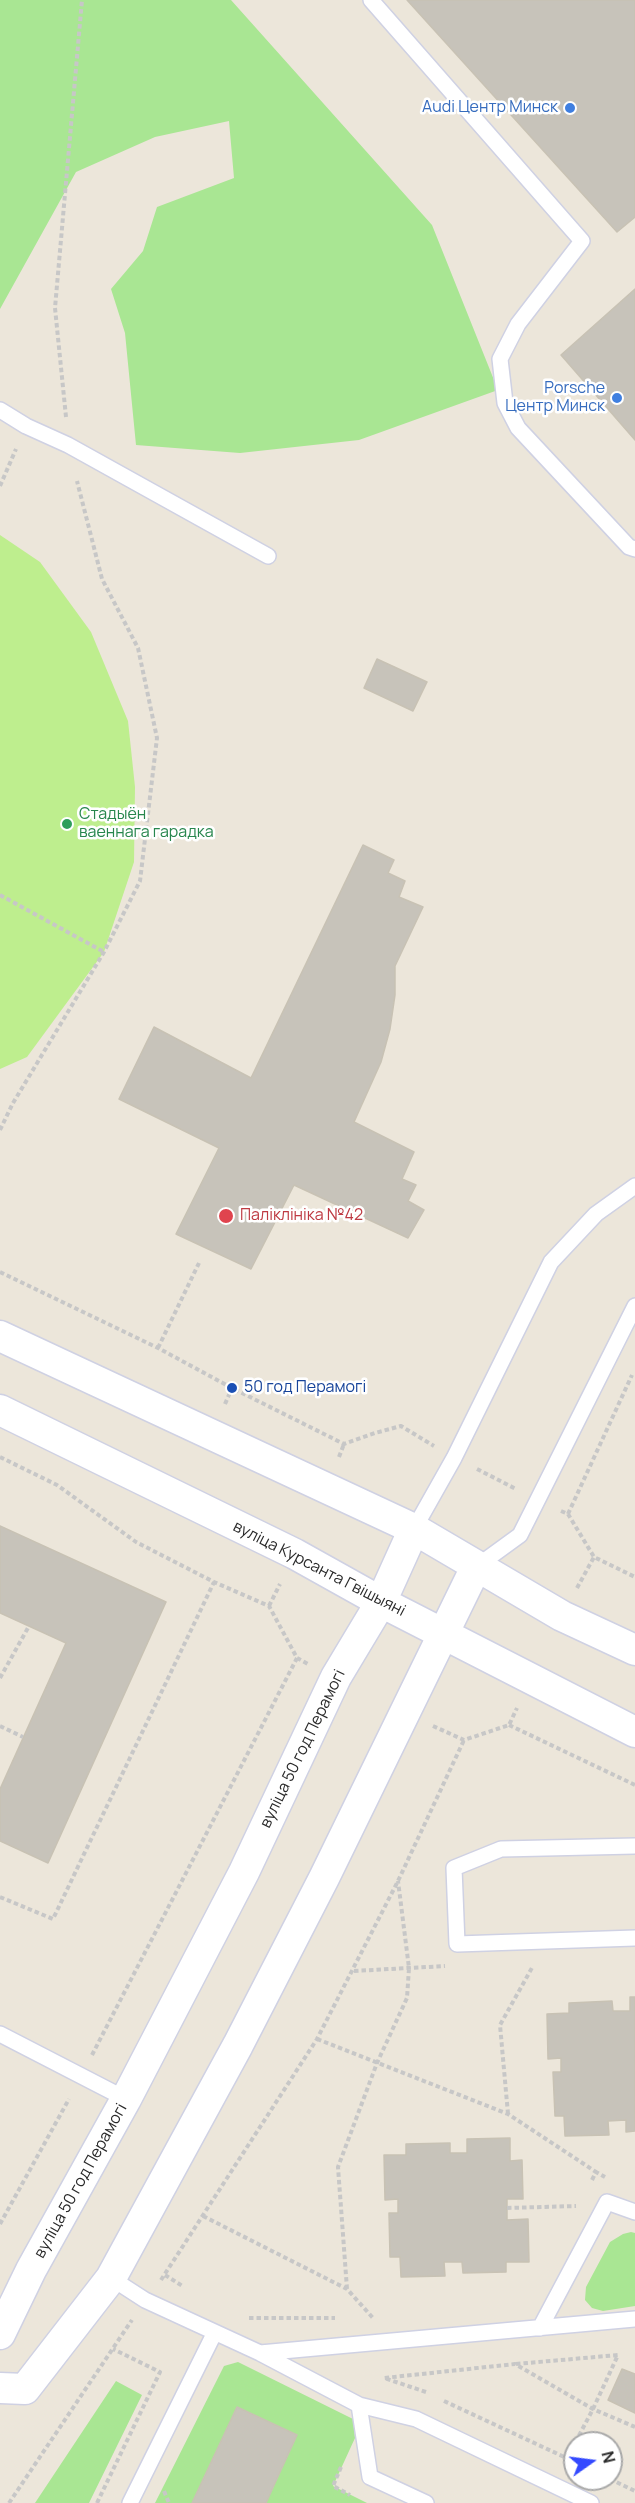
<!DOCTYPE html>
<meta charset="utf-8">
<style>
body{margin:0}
#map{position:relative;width:635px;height:2503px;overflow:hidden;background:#ece6da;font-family:Manrope,sans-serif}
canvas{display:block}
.north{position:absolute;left:563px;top:2431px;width:60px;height:60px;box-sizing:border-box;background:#fff;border:2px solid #a9a9a9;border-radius:50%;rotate:76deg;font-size:16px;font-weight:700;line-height:24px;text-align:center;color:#292929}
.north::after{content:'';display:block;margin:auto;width:21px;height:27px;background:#344aff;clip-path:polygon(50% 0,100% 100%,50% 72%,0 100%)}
</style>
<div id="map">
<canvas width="635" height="2503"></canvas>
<div class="north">N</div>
</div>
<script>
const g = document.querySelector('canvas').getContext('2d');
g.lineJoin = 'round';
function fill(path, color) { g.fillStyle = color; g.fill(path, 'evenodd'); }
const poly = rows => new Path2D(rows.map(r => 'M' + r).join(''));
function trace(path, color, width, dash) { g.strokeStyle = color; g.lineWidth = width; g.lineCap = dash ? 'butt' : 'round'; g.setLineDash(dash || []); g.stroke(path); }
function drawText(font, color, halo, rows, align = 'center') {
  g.font = font + ' Manrope,sans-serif'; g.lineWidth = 5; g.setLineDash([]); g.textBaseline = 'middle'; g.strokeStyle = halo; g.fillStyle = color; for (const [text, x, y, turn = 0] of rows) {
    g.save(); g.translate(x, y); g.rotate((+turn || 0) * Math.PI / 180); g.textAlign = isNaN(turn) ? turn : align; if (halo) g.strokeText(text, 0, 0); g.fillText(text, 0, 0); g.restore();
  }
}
const green = poly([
 [0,0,231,0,432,225,498,390,359,440,240,453,136,445,125,333,111,289,143,251,157,207,234,178,229,121,155,137,76,172,0,309],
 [631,2232,635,2233,635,2306,603,2311,592,2308,585,2300,586,2287,610,2242,623,2234],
 [238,2362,353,2419,355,2438,333,2486,367,2503,266,2503,297,2435,237,2407,192,2503,155,2503,224,2366],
 [116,2381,142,2395,89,2503,35,2503]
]);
const pitch = poly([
 [0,535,40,562,91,632,128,721,135,787,134,862,104,952,27,1057,0,1069]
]);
const building = poly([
 [407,0,635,0,635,217,617,232,407,0],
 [635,289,635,440,561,355,635,289],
 [377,659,427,682,413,711,364,688,377,659],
 [363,845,394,860,388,873,405,881,399,897,423,907,395,966,395,995,390,1029,381,1062,354,1122,414,1152,402,1179,416,1185,408,1201,424,1210,408,1238,294,1185,251,1269,176,1234,219,1148,119,1099,154,1027,251,1078,363,845],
 [0,1526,166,1602,48,1863,0,1841,0,1789,66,1643,0,1613,0,1526],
 [630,1997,635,1997,635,2131,626,2132,626,2120,608,2121,609,2135,565,2136,564,2116,555,2116,553,2072,561,2072,561,2058,548,2059,547,2014,569,2013,569,2003,612,2001,613,2011,630,2011,630,1997],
 [510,2138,510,2161,522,2160,523,2199,507,2199,507,2220,528,2219,529,2262,506,2262,506,2272,463,2273,462,2262,444,2262,445,2276,401,2277,400,2257,390,2257,389,2213,398,2213,398,2199,385,2200,384,2155,406,2155,406,2144,450,2143,450,2153,467,2153,467,2139,510,2138],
 [622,2369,635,2374,635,2413,608,2400,622,2369],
 [237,2407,297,2435,275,2483,266,2503,192,2503,237,2407]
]);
const path = poly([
 [66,417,55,308,82,0],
 [0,486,16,449],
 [0,895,104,952],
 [0,1130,13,1103,104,952,140,881,157,738,138,648,102,579,77,481],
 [0,1272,158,1348,232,1388,344,1444,375,1433,401,1426,434,1446],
 [158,1348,199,1263],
 [225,1404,232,1388],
 [0,1457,57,1485,136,1542,214,1582,269,1606,297,1658,308,1664],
 [339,1457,344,1444],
 [477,1469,516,1489],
 [561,1511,568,1514,594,1557,635,1577],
 [568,1514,632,1375],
 [577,1588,594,1557],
 [269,1606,280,1584],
 [0,1678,29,1626],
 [509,1725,635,1785],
 [0,1726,23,1737],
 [433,1726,464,1740,509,1725,517,1708],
 [0,1897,53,1919,214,1582],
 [354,1971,445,1966],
 [317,2039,508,2114,596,2172],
 [92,2055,297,1658],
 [508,2114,500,2025,533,1966],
 [592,2180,596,2172,605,2177],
 [507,2208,576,2206],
 [203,2216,347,2289,373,2318],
 [0,2224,69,2099],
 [165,2275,184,2287],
 [161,2280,317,2039,398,1881,464,1740],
 [347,2289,338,2167,377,2063,407,1998,409,1968,398,1881],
 [249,2318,335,2318],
 [516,2364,618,2355,593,2409,567,2458],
 [426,2392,384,2378,515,2364,593,2409,635,2427],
 [444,2401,575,2462],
 [341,2467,333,2486,350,2495],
 [610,2479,635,2491],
 [164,2491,169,2503],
 [9,2503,132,2320],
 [97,2503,160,2372,113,2349]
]);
const service = poly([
 [371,0,582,241,518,324,500,359,505,403,518,428,629,547,635,549],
 [0,410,26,426,68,445,268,556],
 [414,1529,454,1458,551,1262,596,1214,635,1186],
 [476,1567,520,1535,635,1306],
 [635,1846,501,1849,454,1868,457,1944,635,1938],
 [0,2034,126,2099],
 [111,2278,145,2300,260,2353,359,2405,370,2477,426,2503],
 [540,2328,607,2202,635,2212],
 [260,2353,635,2319],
 [359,2405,416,2419,591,2503],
 [130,2503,214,2334]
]);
const minor = poly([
 [0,1336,414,1529,562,1616,635,1650],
 [0,1410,295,1554,381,1602,635,1732],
 [0,2334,31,2270,126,2099,244,1872,336,1677,381,1602,414,1529],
 [0,2388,25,2389,111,2278,238,2045,324,1878,476,1567]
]);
const markers = [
 [570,108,6,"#3f7fe0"],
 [617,398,6,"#3f7fe0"],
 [67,824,6,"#2e9e5b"],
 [226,1216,8,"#e0444e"],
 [232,1388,6,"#1a4fb4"]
];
const shopNames = [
 ["Audi Центр Минск",558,108],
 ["Porsche",605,389],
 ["Центр Минск",605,407]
];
const leisureNames = [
 ["Стадыён",79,815],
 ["ваеннага гарадка",79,833]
];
const healthNames = [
 ["Паліклініка №42",240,1216]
];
const transitNames = [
 ["50 год Перамогі",244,1388]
];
const streetNames = [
 ["вуліца Курсанта Гвішыяні",319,1569,27],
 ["вуліца 50 год Перамогі",303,1749,-64],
 ["вуліца 50 год Перамогі",81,2181,-61]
];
fill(green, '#a9e693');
fill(pitch, '#beee8e');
fill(building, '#c7c3ba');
trace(building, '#c8c2b4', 1.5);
trace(service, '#cfd1e3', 18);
trace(minor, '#cfd1e3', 33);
trace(path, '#c7c7c7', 4, [4.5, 3]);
trace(service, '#fff', 15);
trace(minor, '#fff', 30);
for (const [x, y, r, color] of markers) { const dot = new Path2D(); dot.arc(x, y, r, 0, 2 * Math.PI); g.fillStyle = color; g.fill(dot); trace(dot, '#fff', 2); }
drawText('16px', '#366cbe', '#fff', shopNames, 'right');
drawText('16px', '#27864d', '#fff', leisureNames, 'left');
drawText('16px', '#be3a42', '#fff', healthNames, 'left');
drawText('16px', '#164399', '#fff', transitNames, 'left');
drawText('16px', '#292929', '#fff', streetNames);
</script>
